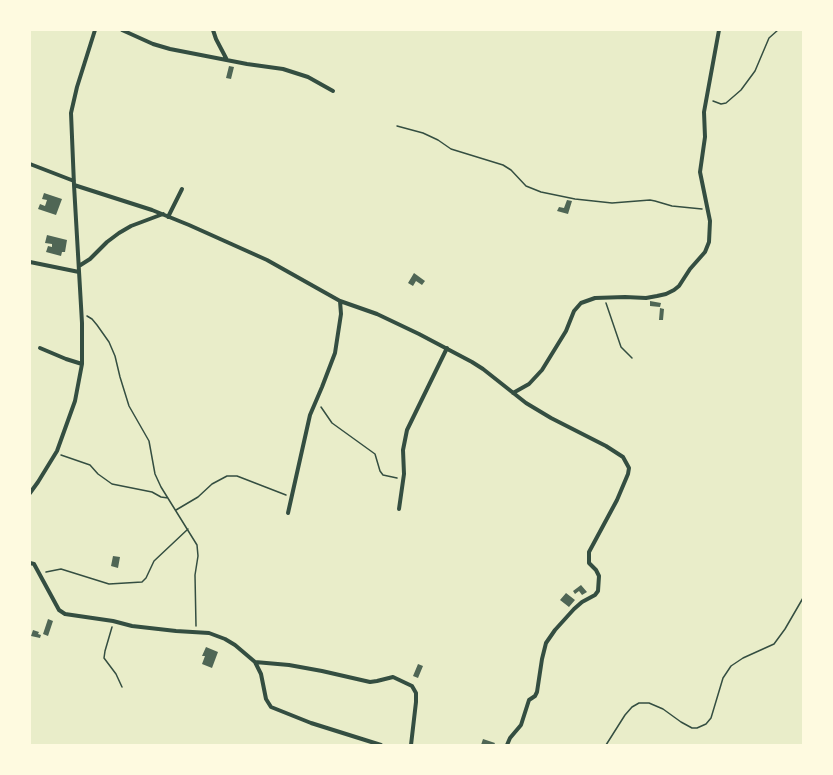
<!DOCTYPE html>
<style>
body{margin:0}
#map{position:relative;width:833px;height:775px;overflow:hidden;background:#e9edc9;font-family:"Varela Round",sans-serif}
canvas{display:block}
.frame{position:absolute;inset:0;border:31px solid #fefae0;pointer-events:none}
</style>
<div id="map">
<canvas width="833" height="775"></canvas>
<div class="frame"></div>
</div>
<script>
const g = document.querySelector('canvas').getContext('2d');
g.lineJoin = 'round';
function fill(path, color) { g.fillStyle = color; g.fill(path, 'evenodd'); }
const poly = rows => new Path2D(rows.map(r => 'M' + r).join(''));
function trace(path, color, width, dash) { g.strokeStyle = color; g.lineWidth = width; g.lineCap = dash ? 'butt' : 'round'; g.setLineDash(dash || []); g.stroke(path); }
const building = poly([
 [229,66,234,67,231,79,226,78],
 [44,193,62,199,56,215,38,209,40,204,45,206,47,200,42,199],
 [567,200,572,201,568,214,557,211,559,207,564,208],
 [47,235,67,240,65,252,62,252,61,256,46,252,48,246,52,247,52,244,45,243],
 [414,273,425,281,422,285,416,281,413,286,408,283],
 [650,301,661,303,660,307,650,306],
 [660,308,664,309,663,320,659,320],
 [113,556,120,557,118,568,111,566],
 [581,585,587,592,582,595,579,591,575,594,573,591],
 [566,593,575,600,569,607,560,600],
 [48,619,53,621,48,636,43,634],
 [33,630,39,632,38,634,41,635,40,638,31,636],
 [206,647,218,652,212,668,202,664,205,656,202,656],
 [418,664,423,666,418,678,413,676],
 [483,739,495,743,494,745,481,745]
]);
const path = poly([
 [713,101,721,104,726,103,741,90,755,71,769,38,778,30],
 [397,126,423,133,438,140,451,149,503,165,511,170,526,186,541,192,575,199,612,203,650,200,655,201,672,206,702,209],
 [606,303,621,347,632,358],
 [87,316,92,319,97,325,109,342,115,356,120,377,129,406,149,441,155,474,161,487,197,545,198,556,195,575,196,626],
 [321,407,332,423,375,454,380,471,383,475,397,478],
 [803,441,803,442],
 [61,455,90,465,98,474,112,484,152,492,161,497,168,498],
 [176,510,198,497,212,484,227,476,237,476,286,495],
 [46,572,61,569,109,584,142,582,146,578,154,561,188,529],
 [112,627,105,651,104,658,116,674,122,687],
 [606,745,625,715,632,707,639,703,649,703,663,709,681,722,692,728,697,728,706,724,711,718,723,678,731,666,743,658,774,644,785,629,803,598]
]);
const minor = poly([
 [122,30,153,44,170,49,247,64,283,69,308,77,333,91],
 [213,30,216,39,227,60],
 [30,164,74,181],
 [74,185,152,210,189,225,267,260,340,301,377,314,419,334,472,362,483,369,526,403,551,418,606,446,623,457,629,468,628,474,617,500,589,552,589,563,596,570,599,576,598,591,595,595,582,602,574,609,555,630,546,643,542,659,537,692,535,696,529,700,521,725,510,738,507,745],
 [168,217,182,189],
 [30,262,79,272],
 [79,266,90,259,107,242,119,233,131,226,163,214],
 [40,348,66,359,82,364],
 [513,393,529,384,542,370,566,331,574,311,581,303,595,298,625,297,646,298,657,296,666,294,674,290,679,286,690,269,705,252,709,242,710,221,700,172,705,137,704,112,719,30],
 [30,493,38,482,57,451,75,401,82,364,82,323,74,185,71,113,77,87,95,30],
 [399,509,404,474,403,450,407,430,447,348],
 [288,513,310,415,322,387,335,353,341,314,340,301],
 [30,563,34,564,59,610,65,614,113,621,132,626,176,631,209,633,225,639,235,645,255,662,261,674,266,699,271,707,311,723,381,745],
 [255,662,289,665,322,671,370,682,377,681,393,677,412,686,416,693,416,702,411,745]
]);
fill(building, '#4f6655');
trace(path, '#344e41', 1.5);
trace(minor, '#344e41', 4);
</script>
